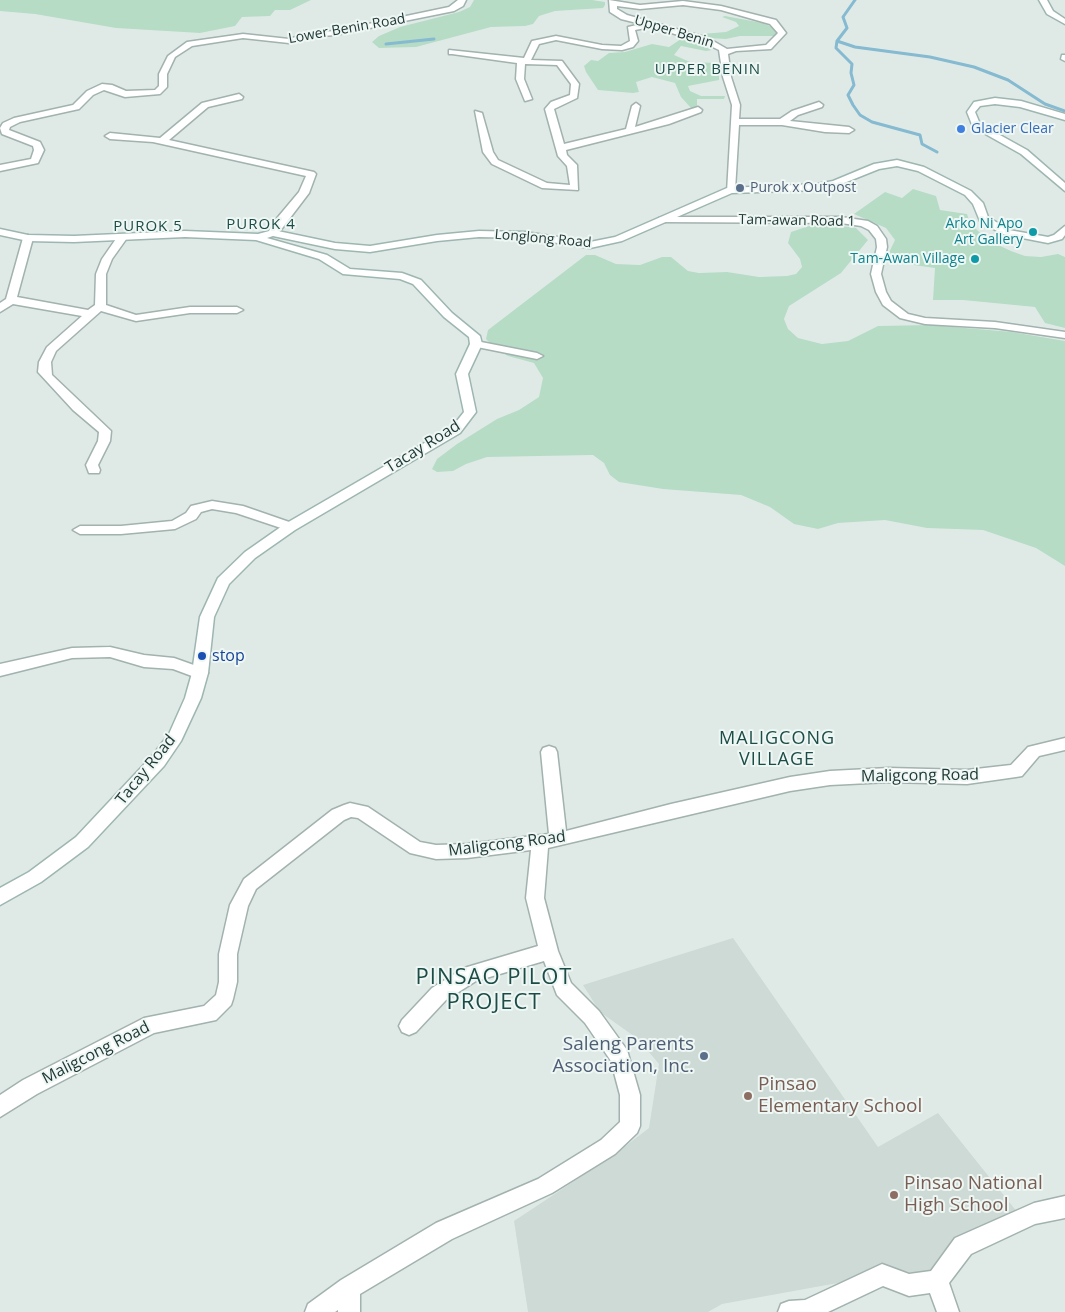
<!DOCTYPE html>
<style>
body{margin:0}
canvas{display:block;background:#dfeae7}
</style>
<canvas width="1065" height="1312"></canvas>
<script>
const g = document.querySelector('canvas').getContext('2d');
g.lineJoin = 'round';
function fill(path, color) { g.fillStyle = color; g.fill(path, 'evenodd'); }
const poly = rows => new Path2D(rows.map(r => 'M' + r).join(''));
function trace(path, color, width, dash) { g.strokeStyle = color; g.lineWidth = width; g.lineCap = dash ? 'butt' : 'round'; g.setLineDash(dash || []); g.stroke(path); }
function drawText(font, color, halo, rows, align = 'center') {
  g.font = font + ' "Open Sans",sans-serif'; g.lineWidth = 4; g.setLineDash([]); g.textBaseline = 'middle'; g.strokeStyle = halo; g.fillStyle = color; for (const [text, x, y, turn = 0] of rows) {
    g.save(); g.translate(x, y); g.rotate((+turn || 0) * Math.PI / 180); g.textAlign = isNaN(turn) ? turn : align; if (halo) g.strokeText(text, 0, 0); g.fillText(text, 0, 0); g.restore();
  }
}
const built = poly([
 [733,938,878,1147,938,1113,1022,1218,935,1277,904,1271,722,1304,708,1312,528,1312,514,1221,615,1154,649,1128,659,1064,638,1039,600,1012,583,985]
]);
const green = poly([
 [0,0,311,0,290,10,275,10,270,16,242,17,235,26,200,33,116,28,35,14,0,11],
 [474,0,592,0,605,2,605,5,603,8,555,11,539,16,533,24,525,26,491,27,416,47,379,48,372,42,379,36,400,27,459,12,470,7],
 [725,16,763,23,776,29,777,33,774,36,740,36,726,39,708,38,701,34,726,32,739,26,736,22,722,17],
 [681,39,697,42,712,50,706,51,681,46,674,55,690,62,716,63,719,74,719,80,688,86,690,91,701,96,725,96,724,99,697,99,697,107,691,108,681,97,675,83,652,77,636,82,639,92,633,93,598,90,586,72,584,66,591,60,598,61,609,53,625,52,652,44,669,47],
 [913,189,936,196,940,210,967,214,970,223,978,231,996,244,1011,251,1025,256,1041,257,1058,254,1065,257,1065,328,1045,323,1035,307,963,300,933,300,935,268,885,261,895,240,886,228,854,214,885,192,902,198],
 [826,224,856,228,868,240,841,273,789,306,784,319,788,329,798,338,822,344,848,341,878,326,930,325,1012,332,1065,341,1065,566,1036,548,983,530,927,528,885,520,838,523,818,529,794,524,770,507,741,495,663,489,619,482,610,475,604,463,593,455,487,457,466,464,453,471,437,472,432,469,437,459,457,444,497,419,519,410,539,397,543,378,534,363,508,356,496,349,486,339,488,330,586,255,595,255,616,264,640,265,662,257,671,257,688,271,699,273,727,272,759,277,787,276,796,274,802,267,800,259,788,243,791,232,809,226]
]);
const stream = poly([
 [855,0,843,17,847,28,837,41,836,48,852,64,851,73,854,85,848,95,853,105,860,115,872,122,920,135,922,144,937,152],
 [837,41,855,47,930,57,974,67,1008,80,1045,104,1065,111],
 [386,44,434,39]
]);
const street = poly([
 [458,0,466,0,463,6,454,11,335,35,310,37,289,43,243,38,192,46,175,57,167,74,167,87,160,94,125,97,104,90,93,95,79,109,20,122,10,127,9,130,40,142,44,150,38,163,0,171,0,165,31,159,34,150,33,146,2,134,0,128,3,123,14,118,73,105,87,91,102,84,112,85,126,91,155,90,159,86,159,74,168,56,187,42,243,34,289,39,309,33,335,31,449,7,458,0],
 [609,0,640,5,683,1,721,6,776,20,786,33,771,49,736,51,728,54,731,77,740,105,739,119,780,119,792,111,819,102,823,105,822,107,798,115,790,121,849,127,854,130,849,133,825,132,782,125,739,125,735,190,727,192,732,105,723,77,719,50,702,42,651,27,635,30,638,41,633,47,622,50,602,49,556,40,539,44,531,60,562,61,579,84,577,98,554,109,564,144,626,129,632,106,636,103,640,106,635,127,698,107,702,110,701,112,669,124,566,150,567,155,577,165,578,190,542,188,492,164,483,152,475,111,482,113,493,152,498,160,547,183,570,185,567,166,558,156,545,109,551,102,570,95,571,84,557,65,525,64,524,79,532,99,525,101,516,79,517,63,452,54,449,54,449,50,524,58,532,41,556,36,602,45,621,46,630,41,628,27,641,24,621,19,610,12,609,0],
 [683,5,721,10,770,24,778,33,766,45,727,49,708,38,627,15,617,9,617,6,640,9,683,5],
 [239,94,243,97,242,99,208,107,169,140,314,172,316,174,309,193,277,235,268,233,273,223,299,192,306,176,153,142,110,139,105,136,110,133,160,138,202,103,239,94],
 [663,217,841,217,868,221,877,226,886,239,887,247,881,274,886,292,891,301,908,314,925,318,995,322,1065,332,1065,338,995,328,925,324,900,318,883,305,876,292,871,274,877,247,876,239,869,230,861,226,841,223,659,222,659,218,663,217],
 [28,235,33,238,17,297,88,310,95,305,96,274,102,259,118,236,122,235,127,238,112,259,106,274,106,305,136,315,190,307,237,307,243,310,237,313,190,313,136,321,101,311,56,351,51,362,52,375,111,431,110,441,98,465,100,470,99,473,89,473,86,465,98,441,99,432,73,410,38,372,39,362,47,347,82,316,13,304,0,312,0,303,6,299,23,238,28,235],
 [476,341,537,353,543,356,537,359,472,346,470,344,476,341],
 [212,501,243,506,295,524,297,527,290,531,236,513,212,509,201,512,196,519,175,529,121,534,80,534,73,530,80,526,121,526,172,521,186,513,191,506,212,501],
 [110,647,144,655,174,658,205,669,208,673,205,677,200,679,173,669,144,667,110,657,72,658,0,676,0,664,72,648,110,647],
 [1065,738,1065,750,1039,756,1022,776,1016,777,967,784,889,782,830,785,790,791,548,848,544,898,558,951,571,983,599,1011,627,1050,640,1095,640,1126,637,1133,615,1154,552,1193,452,1239,360,1294,360,1312,338,1312,338,1310,335,1312,305,1312,308,1304,341,1280,436,1223,538,1179,601,1140,620,1122,620,1095,611,1061,585,1023,557,995,544,961,476,981,446,1000,416,1032,409,1035,402,1032,399,1026,402,1020,432,988,464,968,538,946,526,898,531,850,467,858,436,859,410,853,358,818,351,817,344,820,256,889,248,906,237,954,237,982,233,999,231,1005,216,1020,154,1033,37,1094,0,1117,0,1095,23,1080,144,1018,204,1006,216,995,219,982,219,954,230,905,244,879,332,810,344,805,350,803,368,807,420,842,436,845,467,844,549,834,541,752,543,748,549,746,555,748,557,752,566,831,671,804,790,777,830,771,889,768,967,770,1011,765,1028,747,1065,738],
 [1065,1196,1065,1218,1035,1224,971,1254,949,1283,959,1312,937,1312,930,1293,909,1296,883,1286,828,1312,778,1312,781,1304,789,1301,805,1300,882,1264,909,1274,931,1271,955,1238,1034,1203,1065,1196]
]);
const secondary = poly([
 [1039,0,1047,0,1053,11,1065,19,1065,24,1047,14,1039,0],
 [1062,55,1065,55,1065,61,1061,59,1062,55],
 [995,98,1021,101,1065,114,1065,120,1020,107,995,104,980,106,975,112,980,124,1027,150,1065,183,1065,191,1021,154,973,127,967,112,974,102,995,98],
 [897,160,924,167,971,191,983,203,988,217,1009,230,1048,237,1054,235,1065,226,1065,235,1062,239,1048,243,1002,234,980,221,973,204,965,195,918,171,897,166,879,169,839,185,817,190,732,193,622,241,590,248,525,238,479,237,437,241,370,252,335,249,273,236,267,238,327,255,350,269,402,273,421,280,452,313,480,336,482,344,468,374,476,412,460,433,295,530,255,558,229,584,214,617,208,673,201,698,181,741,164,766,88,847,41,882,0,905,0,888,29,872,76,837,152,756,169,734,185,698,192,673,200,617,218,578,245,552,285,524,452,427,464,412,456,374,470,344,469,337,444,317,413,284,400,279,343,274,319,259,256,240,185,237,74,242,28,241,0,235,0,229,28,235,74,236,185,231,258,234,273,230,335,243,370,246,437,235,479,231,525,232,590,242,615,237,727,188,817,184,833,181,874,164,897,160]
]);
const markers = [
 [961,129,5,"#3f7fe0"],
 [740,188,5,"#5c6f8a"],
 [1033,232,5,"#0f9aa8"],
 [975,259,5,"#0f9aa8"],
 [202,656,5,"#1a4fb4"],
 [704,1056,5,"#5c6f8a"],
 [748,1096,5,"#8d6e63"],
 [894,1195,5,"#8d6e63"]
];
const farStreetnames = [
 ["Lower Benin Road",347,29,-10],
 ["Upper Benin",674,32,17],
 ["Tam-awan Road 1",797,221,1],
 ["Longlong Road",543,239,5]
];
const farShopnames = [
 ["Glacier Clear",971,129]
];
const farServicenames = [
 ["Purok x Outpost",750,188]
];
const farCulturenames = [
 ["Arko Ni Apo",1023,224],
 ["Art Gallery",1023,240],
 ["Tam-Awan Village",965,259]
];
const farNeighbourhoodnames = [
 ["UPPER BENIN",708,70],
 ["PUROK 4",261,225],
 ["PUROK 5",148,227]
];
const streetNames = [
 ["Tacay Road",423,447,-32],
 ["Tacay Road",146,770,-51],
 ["Maligcong Road",920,776,-1],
 ["Maligcong Road",507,844,-7],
 ["Maligcong Road",96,1053,-27]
];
const transitNames = [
 ["stop",212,656]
];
const neighbourhoodNames = [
 ["MALIGCONG",777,739],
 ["VILLAGE",777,760]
];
const nearServicenames = [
 ["Saleng Parents",694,1045],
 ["Association, Inc.",694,1067]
];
const nearEducationnames = [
 ["Pinsao",758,1085],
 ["Elementary School",758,1107],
 ["Pinsao National",904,1184],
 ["High School",904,1206]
];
const nearQuarternames = [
 ["PINSAO PILOT",494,978],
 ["PROJECT",494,1003]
];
fill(built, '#cddad6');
fill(green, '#b7dcc6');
trace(stream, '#85bad1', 3);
trace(street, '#a2b2af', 3);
trace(secondary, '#9eb6b1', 3);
fill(street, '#fff');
fill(secondary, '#fff');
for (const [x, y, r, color] of markers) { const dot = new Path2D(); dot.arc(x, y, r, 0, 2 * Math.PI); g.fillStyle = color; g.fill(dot); trace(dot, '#eff7f4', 2); }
drawText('14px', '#203a37', '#eff7f4', farStreetnames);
drawText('14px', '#366cbe', '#eff7f4', farShopnames, 'left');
drawText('14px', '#4e5e75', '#eff7f4', farServicenames, 'left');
drawText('14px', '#0d838f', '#eff7f4', farCulturenames, 'right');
g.letterSpacing = '1px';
drawText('15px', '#1c4c47', '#eff7f4', farNeighbourhoodnames);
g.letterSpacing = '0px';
drawText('16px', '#203a37', '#eff7f4', streetNames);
drawText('16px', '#164399', '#eff7f4', transitNames, 'left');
g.letterSpacing = '1px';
drawText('18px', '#1c4c47', '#eff7f4', neighbourhoodNames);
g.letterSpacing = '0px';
drawText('19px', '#4e5e75', '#eff7f4', nearServicenames, 'right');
drawText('19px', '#785e54', '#eff7f4', nearEducationnames, 'left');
g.letterSpacing = '1px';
drawText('22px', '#1c4c47', '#eff7f4', nearQuarternames);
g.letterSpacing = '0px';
</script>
